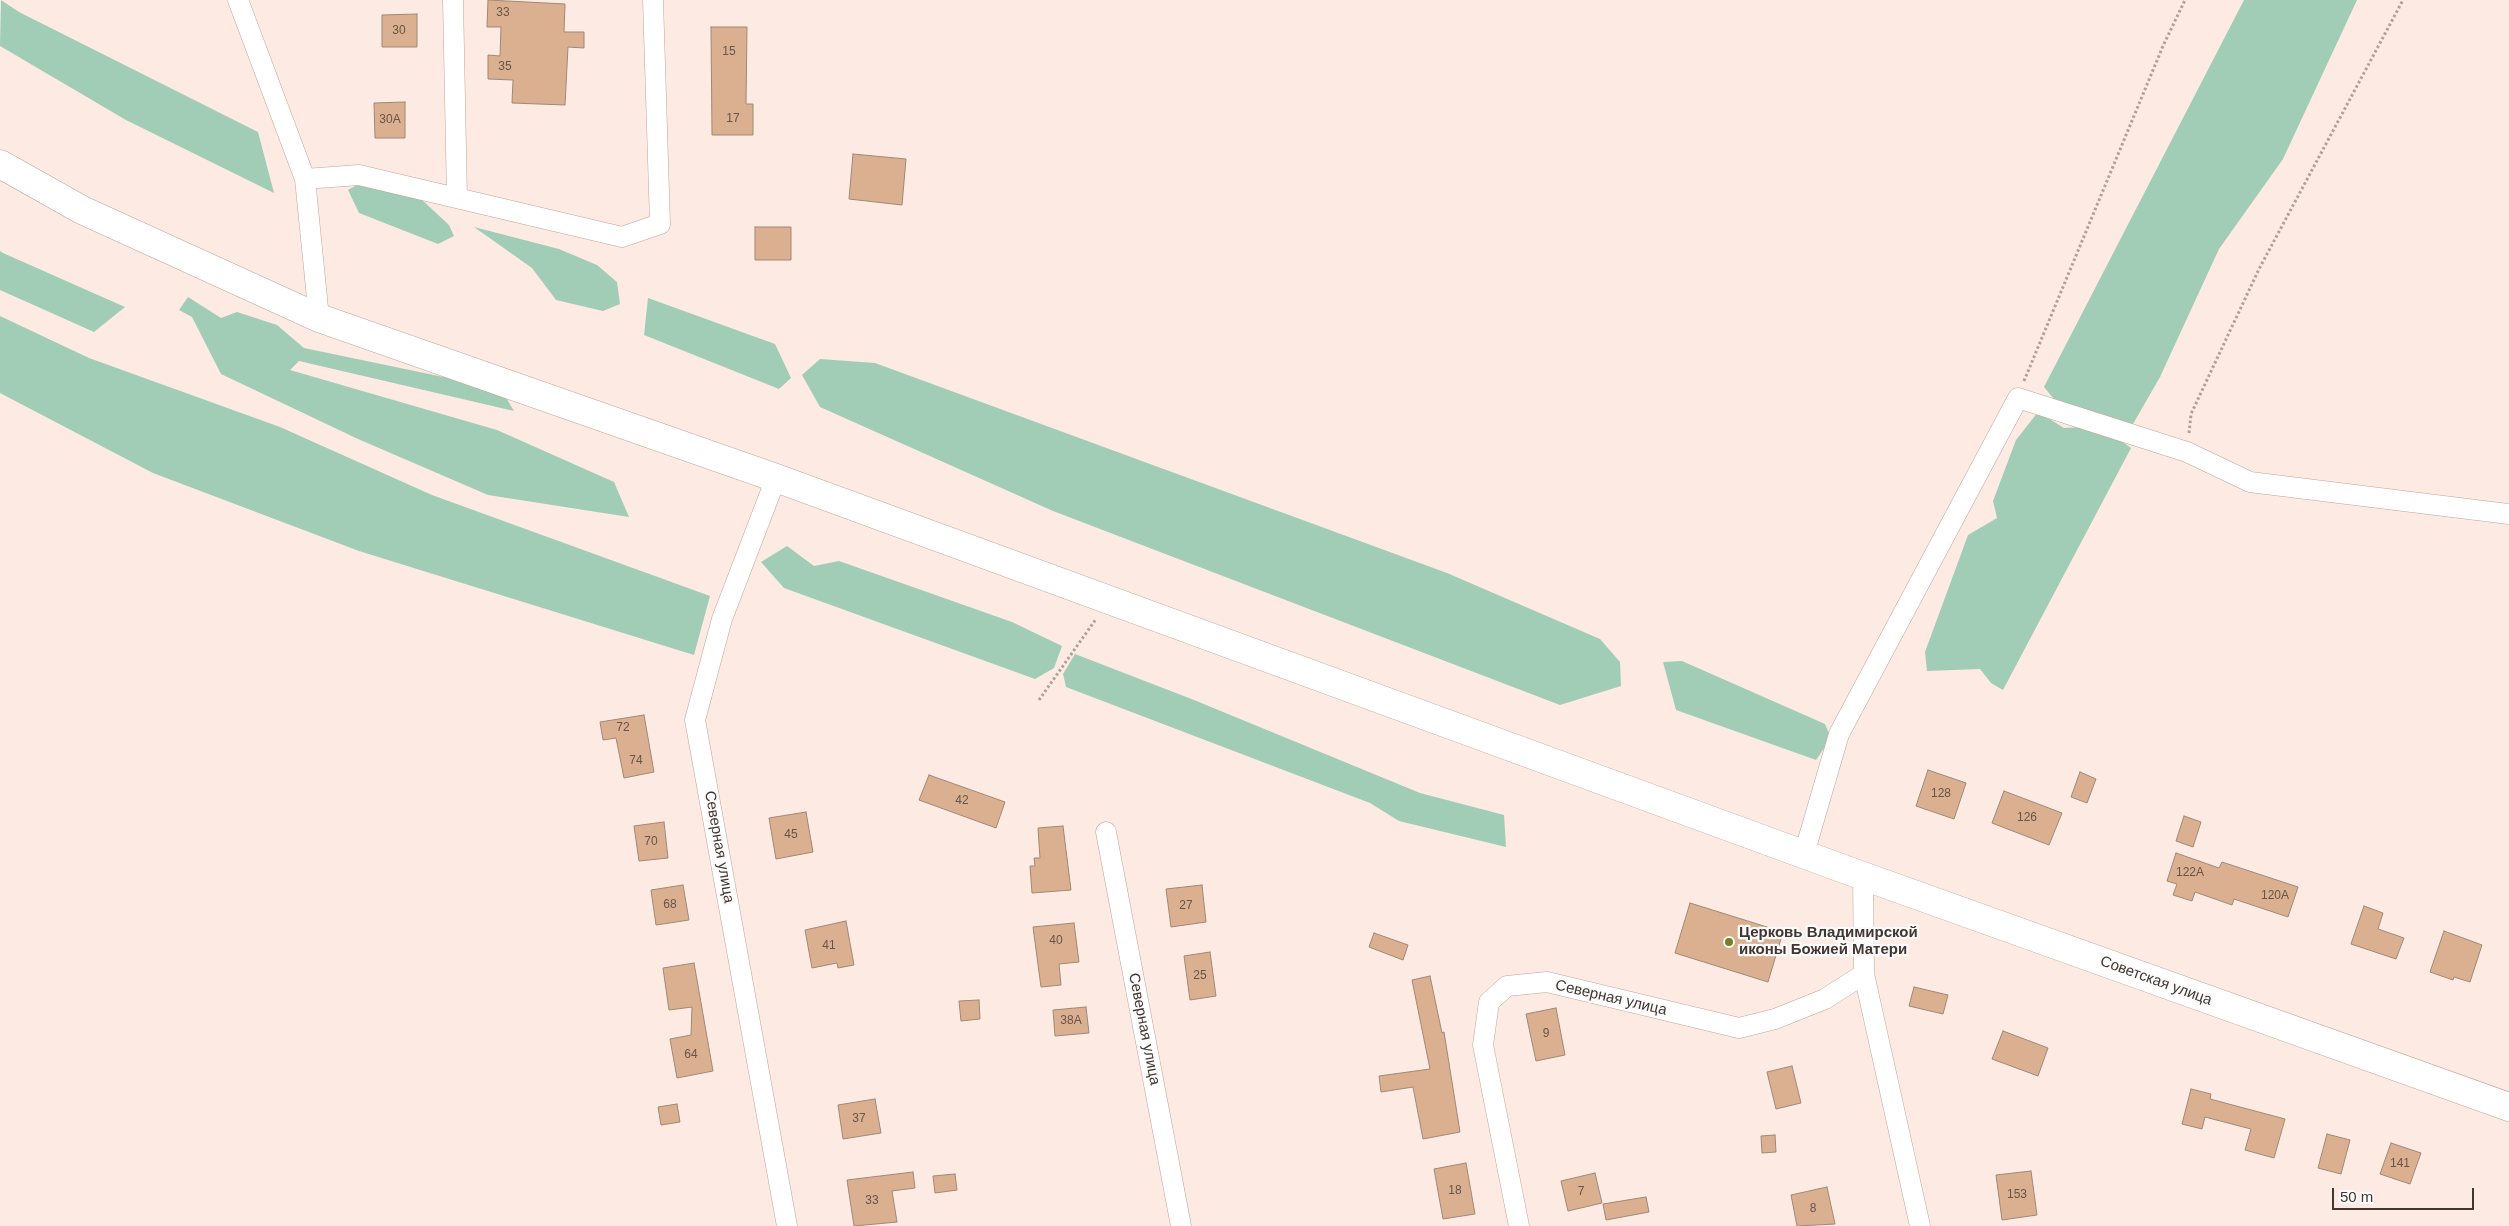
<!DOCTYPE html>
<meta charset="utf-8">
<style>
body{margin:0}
#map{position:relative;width:2509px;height:1226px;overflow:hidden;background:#fceae3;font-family:Arial,sans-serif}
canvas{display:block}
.scale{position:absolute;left:2332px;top:1188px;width:142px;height:22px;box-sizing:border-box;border:2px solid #413631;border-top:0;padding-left:6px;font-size:15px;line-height:18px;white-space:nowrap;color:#413631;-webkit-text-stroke:4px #fbfbfb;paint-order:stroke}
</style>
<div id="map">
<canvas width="2509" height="1226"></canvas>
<div class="scale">50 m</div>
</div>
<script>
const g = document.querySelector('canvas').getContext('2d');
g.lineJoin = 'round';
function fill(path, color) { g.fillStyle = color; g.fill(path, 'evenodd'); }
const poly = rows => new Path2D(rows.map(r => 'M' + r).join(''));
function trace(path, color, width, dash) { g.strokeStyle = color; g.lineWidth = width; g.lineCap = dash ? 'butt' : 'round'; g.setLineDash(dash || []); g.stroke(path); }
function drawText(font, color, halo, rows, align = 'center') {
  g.font = font + ' Arial,sans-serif'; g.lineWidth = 4.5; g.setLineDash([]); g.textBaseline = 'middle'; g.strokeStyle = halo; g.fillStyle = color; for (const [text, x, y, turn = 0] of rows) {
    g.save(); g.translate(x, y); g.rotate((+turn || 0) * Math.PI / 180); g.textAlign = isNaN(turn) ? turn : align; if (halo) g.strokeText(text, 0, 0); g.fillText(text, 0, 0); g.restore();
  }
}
const green = poly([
 [1,0,19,12,258,132,274,193,126,120,0,46],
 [2244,0,2357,0,2283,159,2219,249,2160,377,2129,431,2095,412,2067,415,2044,387],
 [360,183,419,197,449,225,454,236,438,244,359,213,348,190],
 [474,227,559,249,597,265,617,282,620,304,603,311,556,300,532,268],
 [0,251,3,253,125,307,94,332,0,290],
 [188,297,221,318,237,312,277,325,304,348,501,389,514,411,299,361,290,370,497,430,614,482,629,517,488,495,358,439,221,374,192,317,179,310],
 [648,298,775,344,791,378,779,389,644,335],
 [0,316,89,358,280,427,432,495,710,596,694,655,359,551,153,473,0,393],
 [820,359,875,363,1447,573,1600,639,1620,662,1621,686,1560,705,1053,511,820,407,802,375],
 [2038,412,2064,428,2101,426,2131,448,2003,690,1991,683,1980,669,1927,671,1925,652,1968,535,1997,518,1993,501,2016,440],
 [787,546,814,566,839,561,1012,622,1062,646,1054,668,1035,679,784,588,761,562],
 [1075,654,1194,700,1420,793,1504,815,1506,847,1399,821,1370,803,1066,687,1063,674],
 [1682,661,1825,724,1831,738,1816,760,1676,710,1663,662]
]);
const building = poly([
 [488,0,565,4,564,32,584,32,584,48,568,47,565,105,512,103,513,80,488,79,488,55,500,56,501,27,487,27,488,0],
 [417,14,417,47,382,47,382,15,417,14],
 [711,27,747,27,746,104,753,104,753,135,712,135,711,27],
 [405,102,405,138,375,138,374,103,405,102],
 [853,154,906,159,902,205,849,199,853,154],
 [755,227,791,227,791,260,755,260,755,227],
 [644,715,654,772,624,778,616,738,603,740,600,722,644,715],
 [1928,770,1966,783,1954,819,1916,806,1928,770],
 [2080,772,2096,779,2087,803,2071,797,2080,772],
 [929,775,1005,802,996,828,919,800,929,775],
 [2004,791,2062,813,2049,845,1992,823,2004,791],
 [806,812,813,852,776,859,769,818,806,812],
 [2184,816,2201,822,2193,847,2176,841,2184,816],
 [664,822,668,858,639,861,634,826,664,822],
 [1063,826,1071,890,1032,893,1030,866,1035,866,1034,858,1040,858,1038,828,1063,826],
 [2176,853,2219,868,2222,862,2298,887,2288,917,2234,899,2232,905,2195,892,2192,901,2173,895,2177,884,2167,881,2176,853],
 [683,885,689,920,656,925,651,890,683,885],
 [1202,885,1206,922,1171,927,1166,889,1202,885],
 [1690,903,1783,932,1768,982,1675,953,1690,903],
 [2364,906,2383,913,2378,929,2404,938,2396,959,2351,944,2364,906],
 [846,921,854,965,838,968,837,963,812,968,805,930,846,921],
 [1074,923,1079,962,1059,964,1061,985,1041,987,1033,927,1074,923],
 [2444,931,2482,945,2470,982,2454,977,2453,980,2430,972,2444,931],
 [1374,933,1408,945,1403,960,1369,947,1374,933],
 [1210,952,1216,996,1190,1000,1184,956,1210,952],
 [694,963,713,1071,677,1078,670,1039,691,1035,692,1007,669,1010,663,968,694,963],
 [1430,976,1442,1033,1444,1032,1460,1132,1423,1139,1413,1087,1381,1092,1379,1076,1430,1069,1412,980,1430,976],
 [1914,987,1948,995,1943,1014,1909,1006,1914,987],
 [979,1000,980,1019,961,1021,959,1001,979,1000],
 [1086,1007,1089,1033,1055,1036,1053,1010,1086,1007],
 [1556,1008,1565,1055,1536,1061,1526,1014,1556,1008],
 [2003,1031,2048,1048,2038,1076,1992,1059,2003,1031],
 [1792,1066,1801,1103,1776,1109,1767,1072,1792,1066],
 [2191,1089,2211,1094,2210,1099,2285,1119,2274,1158,2245,1150,2251,1129,2205,1117,2202,1129,2182,1124,2191,1089],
 [875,1099,881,1133,843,1139,838,1105,875,1099],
 [677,1104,680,1122,661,1125,658,1107,677,1104],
 [2327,1134,2350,1140,2341,1174,2318,1168,2327,1134],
 [1775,1135,1776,1152,1762,1153,1761,1136,1775,1135],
 [2391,1143,2421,1153,2410,1184,2380,1174,2391,1143],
 [1466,1163,1475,1214,1443,1219,1434,1169,1466,1163],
 [2031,1171,2037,1215,2002,1220,1996,1175,2031,1171],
 [913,1172,915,1188,892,1191,897,1222,854,1226,847,1180,913,1172],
 [1595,1173,1602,1203,1568,1211,1561,1181,1595,1173],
 [955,1174,957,1190,935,1193,933,1176,955,1174],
 [1827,1187,1835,1224,1797,1226,1791,1195,1827,1187],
 [1646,1197,1649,1212,1606,1220,1603,1204,1646,1197]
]);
const path = poly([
 [2024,381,2163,46,2185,0],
 [2189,433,2191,414,2259,269,2403,0],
 [1039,700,1096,619]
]);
const street = poly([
 [238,0,305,179,319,318],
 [453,0,457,198],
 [305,179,359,175,622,237,660,224,653,0],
 [776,478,722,619,695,720,787,1226],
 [1106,832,1181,1226],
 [1804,854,1839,734,2018,398,2187,452,2250,482,2509,514],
 [1863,876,1864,974,1920,1226],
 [1519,1226,1483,1045,1489,1002,1507,986,1547,982,1739,1028,1775,1019,1825,999,1864,974]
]);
const primary = poly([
 [0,164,82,210,319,318,776,478,1863,876,2509,1107]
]);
const markers = [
 [1729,942,5,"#797d27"]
];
const numberNames = [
 ["33",503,13],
 ["30",399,31],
 ["15",729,52],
 ["35",505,67],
 ["17",733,119],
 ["30А",390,120],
 ["72",623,728],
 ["74",636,761],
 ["128",1941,794],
 ["42",962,801],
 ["126",2027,818],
 ["45",791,835],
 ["70",651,842],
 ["122А",2190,873],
 ["120А",2275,896],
 ["68",670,905],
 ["27",1186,906],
 ["40",1056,941],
 ["41",829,946],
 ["25",1200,976],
 ["38А",1071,1021],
 ["9",1546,1034],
 ["64",691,1055],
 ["37",859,1119],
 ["141",2400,1164],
 ["18",1455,1191],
 ["7",1581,1192],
 ["153",2017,1195],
 ["33",872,1201],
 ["8",1813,1209]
];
const streetNames = [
 ["Северная улица",719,847,80],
 ["Советская улица",2156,981,20],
 ["Северная улица",1611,998,13],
 ["Северная улица",1144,1029,79]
];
const poiNames = [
 ["Церковь Владимирской",1739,933],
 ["иконы Божией Матери",1739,950]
];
fill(green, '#a1cdb6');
fill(building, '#dbb090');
trace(building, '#9f8877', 1);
trace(street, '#c0a499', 21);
trace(primary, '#c0a499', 29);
trace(path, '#afa09a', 3, [2.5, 2.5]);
trace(street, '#fff', 20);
trace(primary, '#fff', 28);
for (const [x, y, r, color] of markers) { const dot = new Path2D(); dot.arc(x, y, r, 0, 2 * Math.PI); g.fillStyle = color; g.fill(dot); trace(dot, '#fbfbfb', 2); }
drawText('12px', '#685449', null, numberNames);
drawText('15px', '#413631', '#fbfbfb', streetNames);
drawText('bold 15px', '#413631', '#fbfbfb', poiNames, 'left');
</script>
